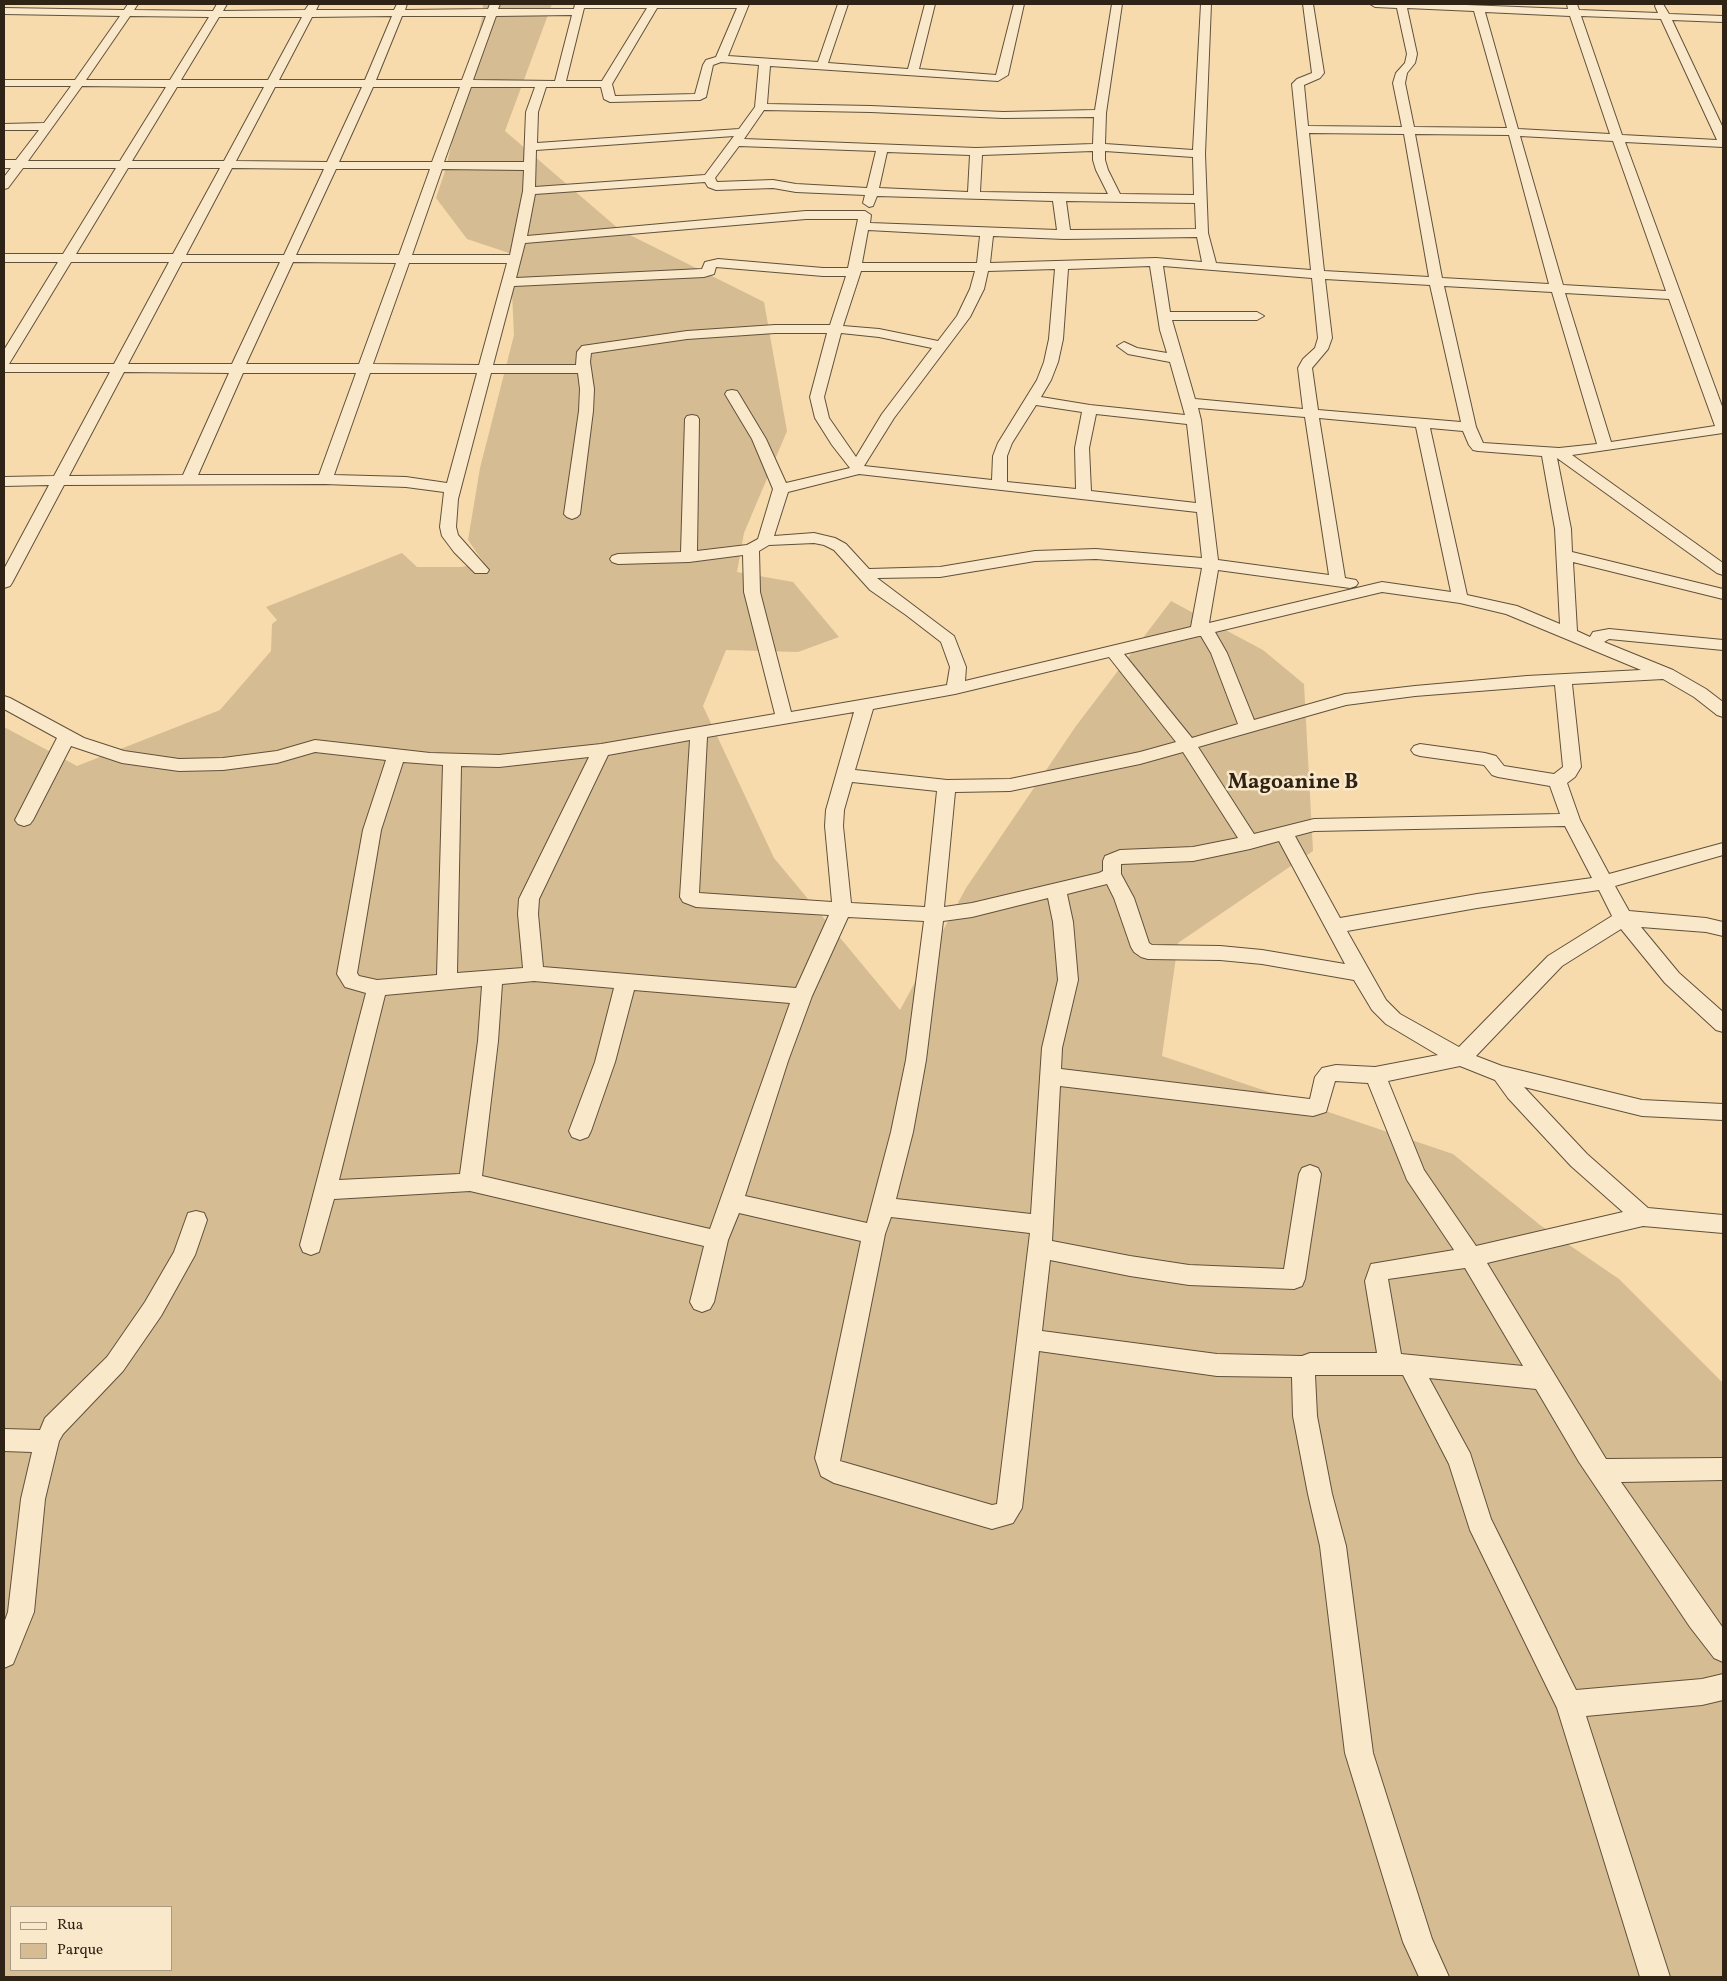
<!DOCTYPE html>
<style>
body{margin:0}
#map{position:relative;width:1727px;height:1981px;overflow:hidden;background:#f8dbad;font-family:Vollkorn,serif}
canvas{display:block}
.frame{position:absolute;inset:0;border:5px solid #2e2315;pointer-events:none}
.legend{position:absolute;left:10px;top:1906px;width:162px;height:65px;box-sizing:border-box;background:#fae8ca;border:1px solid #a89982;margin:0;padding:6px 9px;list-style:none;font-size:15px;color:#2e2315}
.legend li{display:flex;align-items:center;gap:10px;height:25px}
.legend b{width:25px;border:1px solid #a89982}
</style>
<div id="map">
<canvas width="1727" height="1981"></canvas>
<div class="frame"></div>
<ul class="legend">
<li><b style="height:6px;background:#fae8ca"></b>Rua</li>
<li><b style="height:14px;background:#d6bc93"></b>Parque</li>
</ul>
</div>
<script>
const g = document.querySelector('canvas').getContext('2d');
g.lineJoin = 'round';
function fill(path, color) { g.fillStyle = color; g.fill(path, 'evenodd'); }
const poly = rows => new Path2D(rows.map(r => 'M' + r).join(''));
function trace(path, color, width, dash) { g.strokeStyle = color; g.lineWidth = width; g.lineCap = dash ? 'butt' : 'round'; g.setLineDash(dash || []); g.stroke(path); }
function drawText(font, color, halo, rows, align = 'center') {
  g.font = font + ' Vollkorn,serif'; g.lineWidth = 5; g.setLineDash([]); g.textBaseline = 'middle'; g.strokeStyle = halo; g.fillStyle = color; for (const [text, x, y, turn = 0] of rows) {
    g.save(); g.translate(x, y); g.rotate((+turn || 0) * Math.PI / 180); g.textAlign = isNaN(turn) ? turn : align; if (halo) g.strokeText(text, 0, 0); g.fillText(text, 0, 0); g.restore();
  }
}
const green = poly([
 [483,4,552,4,505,131,620,230,764,302,787,431,744,533,737,572,793,582,839,637,798,652,726,650,703,706,774,858,900,1010,966,888,1076,726,1171,601,1263,650,1304,684,1313,851,1178,943,1162,1056,1453,1154,1540,1225,1619,1279,1723,1383,1723,1977,4,1977,4,727,77,766,220,710,271,651,272,624,277,620,266,607,402,553,417,567,461,567,484,563,468,540,480,468,514,335,511,272,515,255,467,239,436,198,445,171,482,18],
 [11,1907,171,1907,171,1970,11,1970]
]);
const minor = poly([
 [128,4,138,4,134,10,213,11,217,4,227,4,223,11,305,10,309,4,319,4,316,10,394,10,397,4,407,4,405,10,488,9,490,4,500,4,498,9,574,9,575,4,749,4,728,56,818,62,838,4,848,4,828,63,908,69,925,4,935,4,919,69,996,75,1014,4,1024,4,1008,75,998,81,770,66,767,104,871,106,1003,112,1095,110,1112,4,1122,4,1106,113,1105,144,1193,150,1201,4,1211,4,1205,154,1208,233,1216,263,1311,270,1292,84,1297,79,1312,73,1303,4,1313,4,1324,73,1320,78,1304,85,1308,126,1402,127,1393,83,1396,73,1405,63,1407,54,1397,8,1375,7,1370,4,1441,4,1568,9,1567,4,1577,4,1579,10,1658,13,1655,6,1656,4,1663,4,1669,14,1723,16,1723,22,1672,20,1723,128,1723,147,1625,142,1723,409,1723,433,1572,455,1723,563,1723,575,1717,573,1557,458,1571,529,1572,552,1723,589,1723,599,1573,562,1577,631,1590,637,1593,632,1609,629,1723,640,1723,650,1609,639,1604,642,1673,670,1706,689,1723,702,1723,717,1717,715,1694,697,1663,679,1572,684,1581,767,1575,777,1567,783,1580,820,1609,874,1723,843,1723,855,1615,886,1629,911,1706,918,1723,922,1723,936,1706,932,1641,927,1679,973,1723,1012,1723,1032,1716,1030,1665,983,1621,929,1562,966,1476,1056,1502,1066,1642,1100,1723,1104,1723,1120,1642,1116,1524,1087,1587,1154,1648,1208,1723,1215,1723,1233,1643,1226,1487,1263,1606,1459,1723,1458,1723,1480,1621,1482,1723,1628,1723,1662,1714,1658,1690,1627,1579,1462,1536,1389,1429,1378,1470,1453,1491,1519,1576,1690,1702,1679,1723,1674,1723,1700,1702,1705,1586,1716,1670,1977,1640,1977,1557,1708,1470,1530,1449,1464,1403,1375,1315,1375,1317,1416,1332,1494,1346,1546,1373,1753,1432,1939,1449,1977,1419,1977,1403,1942,1345,1753,1320,1546,1308,1494,1293,1416,1292,1377,1217,1376,1039,1351,1022,1508,1013,1523,992,1529,834,1483,821,1476,815,1458,861,1241,739,1213,728,1240,714,1302,710,1309,702,1312,694,1309,690,1302,704,1246,470,1191,334,1199,319,1252,311,1255,303,1252,300,1245,366,993,345,987,337,974,363,830,386,760,315,752,277,763,223,770,179,771,122,763,71,746,33,820,30,824,24,826,18,824,15,820,57,738,4,709,4,696,10,698,84,738,124,751,179,759,223,758,277,751,315,740,430,753,499,755,601,744,775,714,744,592,743,555,689,562,618,564,612,562,610,559,612,556,618,554,681,552,685,419,687,416,692,415,697,416,699,419,697,551,747,545,758,539,773,489,752,439,725,394,727,391,732,390,737,391,739,394,766,439,786,483,850,468,832,445,815,418,810,397,827,333,775,333,687,339,591,353,590,362,594,389,593,411,580,514,577,517,572,519,567,517,564,514,579,411,580,389,578,373,491,373,458,499,456,527,458,535,489,570,487,573,475,573,454,552,442,536,440,527,444,492,406,487,325,484,64,485,12,583,10,586,4,588,4,569,49,485,4,486,4,477,54,476,110,372,4,372,4,350,58,262,4,262,4,254,63,254,116,168,23,168,8,188,4,189,4,177,11,168,4,168,4,160,16,160,39,130,4,130,4,124,44,123,71,86,4,86,4,80,75,80,120,16,4,14,4,8,124,10,128,4],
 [584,8,647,8,602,81,566,81,584,8],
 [657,8,737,8,716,57,706,60,703,65,695,94,615,96,612,84,657,8],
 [1407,8,1474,11,1507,128,1414,127,1405,83,1407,73,1415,63,1417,54,1407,8],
 [1485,12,1570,16,1610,134,1518,129,1485,12],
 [572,15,555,81,473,80,496,16,572,15],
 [130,16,209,17,170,80,86,80,130,16],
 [392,16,365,80,279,80,312,17,392,16],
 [402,16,486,16,462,80,376,80,402,16],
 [1581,16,1661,19,1717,140,1622,135,1581,16],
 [219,17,302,17,268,80,181,80,219,17],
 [721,62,759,65,755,107,739,129,537,143,538,112,546,87,601,87,604,99,610,102,700,100,706,97,713,65,721,62],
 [82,86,166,87,120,161,28,161,82,86],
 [177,87,264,87,224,161,132,161,177,87],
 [275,87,362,87,327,162,236,161,275,87],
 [373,87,460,87,432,162,339,162,373,87],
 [471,87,535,87,526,112,524,162,444,162,471,87],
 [764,110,871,112,1003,118,1094,117,1093,144,976,148,744,139,764,110],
 [1309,133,1404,134,1429,277,1324,271,1309,133],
 [1415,134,1509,135,1549,284,1442,278,1415,134],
 [734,136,705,175,535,187,536,150,734,136],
 [1520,136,1613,141,1666,291,1563,285,1520,136],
 [739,146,876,151,867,188,796,184,773,180,717,182,715,178,739,146],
 [1093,151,1093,160,1096,170,1108,194,980,192,982,155,1093,151],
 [1105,151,1193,157,1194,195,1120,194,1108,170,1105,160,1105,151],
 [887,152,970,155,968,192,879,188,887,152],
 [128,168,220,168,173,254,76,254,128,168],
 [232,168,324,169,284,255,186,255,232,168],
 [336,169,430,169,399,255,296,255,336,169],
 [442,169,524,170,523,191,510,255,412,255,442,169],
 [705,182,708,187,716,190,773,188,796,192,865,195,863,203,869,207,873,206,877,196,1053,201,1057,230,870,223,871,215,865,211,806,211,527,236,535,194,705,182],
 [1066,201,1195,203,1196,229,1070,230,1066,201],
 [806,219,858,219,848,268,823,268,718,259,705,262,702,269,516,278,525,243,806,219],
 [868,230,980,236,977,263,862,263,868,230],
 [993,236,1064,239,1197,237,1202,262,1156,258,990,263,993,236],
 [71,262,169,262,114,364,9,364,71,262],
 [182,262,280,262,232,364,128,364,182,262],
 [293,262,396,263,359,364,246,364,293,262],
 [409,263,507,263,479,365,373,364,409,263],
 [1150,266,1160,330,1167,353,1137,348,1124,342,1117,346,1128,354,1170,362,1185,415,1090,405,1041,397,1051,380,1058,362,1063,339,1068,269,1150,266],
 [1163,266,1312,278,1318,338,1315,348,1303,359,1298,368,1303,409,1195,399,1172,320,1257,320,1264,316,1257,312,1170,312,1163,266],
 [716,267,823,276,846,276,830,325,775,325,687,331,582,346,577,352,576,365,493,365,514,286,704,277,714,274,716,267],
 [1055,269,1049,339,1044,362,1037,380,998,443,993,456,992,480,864,466,894,418,970,317,984,289,988,271,1055,269],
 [861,271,975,271,970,289,957,316,938,341,879,329,843,326,861,271],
 [1325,279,1430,285,1461,422,1318,410,1312,368,1328,349,1332,338,1325,279],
 [1444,286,1552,292,1597,444,1559,448,1483,443,1476,427,1444,286],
 [1565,293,1669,299,1715,426,1611,442,1565,293],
 [841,333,879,337,932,348,882,414,856,457,829,418,824,397,841,333],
 [124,372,229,373,183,475,69,476,124,372],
 [243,373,356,373,319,475,198,475,243,373],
 [370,373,477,373,447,483,406,477,334,475,370,373],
 [1036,405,1082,412,1075,448,1076,489,1007,482,1007,456,1012,443,1036,405],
 [1198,408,1305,417,1329,575,1218,560,1201,420,1198,408],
 [1096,414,1187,424,1196,503,1091,491,1089,448,1096,414],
 [1319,418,1416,427,1451,592,1382,582,1209,623,1218,570,1350,588,1356,586,1358,583,1356,580,1345,578,1319,418],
 [1430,428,1463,431,1469,445,1473,450,1478,451,1542,456,1555,529,1560,624,1517,606,1467,595,1430,428],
 [859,474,1197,512,1202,558,1096,549,1035,551,940,567,869,569,846,544,835,538,814,533,774,536,788,492,859,474],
 [814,543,824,545,834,550,870,590,906,615,941,642,950,667,947,685,791,712,760,592,759,551,769,545,814,543],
 [1096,559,1202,568,1191,627,965,681,966,667,954,636,877,578,940,577,1035,561,1096,559],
 [1382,592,1460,603,1506,614,1641,670,1527,676,1415,686,1345,694,1254,720,1227,653,1215,632,1382,592],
 [1199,636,1201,636,1211,653,1238,724,1192,738,1124,654,1199,636],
 [1109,657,1176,742,1140,752,1010,779,947,780,855,770,873,709,955,694,1109,657],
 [1555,685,1563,767,1554,774,1504,766,1496,756,1485,753,1420,744,1414,746,1411,750,1414,754,1420,756,1484,765,1492,775,1498,777,1550,786,1560,814,1314,819,1254,834,1198,747,1346,705,1415,696,1555,685],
 [854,712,826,810,825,826,832,902,699,893,707,737,854,712],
 [690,740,680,897,683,902,696,907,829,915,796,988,543,967,538,914,539,899,608,755,690,740],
 [1183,752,1238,838,1193,847,1120,850,1105,856,1103,861,1103,871,1099,873,972,903,944,907,955,792,1010,791,1140,764,1183,752],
 [589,757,519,899,518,914,523,968,457,973,461,766,499,767,589,757],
 [403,762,443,765,437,975,377,980,359,976,357,973,381,830,403,762],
 [852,782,937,791,925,907,851,903,843,826,844,810,852,782],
 [1565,826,1592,878,1477,894,1340,918,1295,836,1314,831,1565,826],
 [1279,841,1345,964,1262,950,1220,946,1152,945,1149,943,1134,898,1121,874,1121,864,1193,861,1250,849,1279,841],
 [1107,884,1114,898,1131,947,1134,952,1141,957,1148,959,1220,960,1262,964,1354,980,1372,1010,1386,1024,1438,1055,1375,1067,1336,1065,1322,1068,1315,1077,1310,1099,1061,1069,1062,1048,1078,980,1073,922,1067,894,1107,884],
 [1599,890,1612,916,1548,956,1459,1047,1400,1014,1386,1000,1347,931,1477,908,1599,890],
 [1048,898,1053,922,1058,980,1042,1048,1031,1214,896,1199,913,1132,926,1060,943,921,972,917,1048,898],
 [848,917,924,921,906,1060,891,1132,867,1223,745,1196,788,1061,812,996,848,917],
 [534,981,614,988,595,1062,569,1131,572,1137,580,1140,588,1137,591,1131,615,1062,634,990,790,1003,710,1229,482,1176,498,1041,502,984,534,981],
 [482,986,478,1041,460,1174,339,1180,385,995,482,986],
 [1460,1066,1495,1080,1508,1098,1571,1166,1623,1212,1476,1246,1424,1170,1388,1081,1460,1066],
 [1335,1081,1368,1083,1407,1180,1454,1250,1371,1264,1365,1281,1377,1353,1310,1353,1302,1356,1217,1354,1042,1331,1050,1260,1130,1276,1189,1285,1294,1289,1302,1286,1305,1279,1321,1174,1318,1168,1310,1165,1302,1168,1299,1174,1284,1269,1189,1265,1130,1256,1052,1241,1060,1086,1313,1116,1326,1112,1335,1081],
 [891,1217,1030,1233,997,1504,992,1505,840,1461,885,1234,891,1217],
 [1465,1268,1523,1366,1401,1354,1388,1279,1465,1268],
 [196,1211,204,1213,207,1220,195,1255,161,1316,123,1371,63,1434,59,1441,45,1499,34,1612,13,1664,4,1668,4,1623,8,1612,21,1499,32,1452,4,1451,4,1429,40,1430,45,1418,107,1357,145,1302,174,1252,188,1213,196,1211]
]);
const neighbourhoodNames = [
 ["Magoanine B",1293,784]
];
fill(green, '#d6bc93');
trace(minor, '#60513b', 2);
fill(minor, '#fae8ca');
drawText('bold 21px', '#2e2315', '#fae8ca', neighbourhoodNames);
</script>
